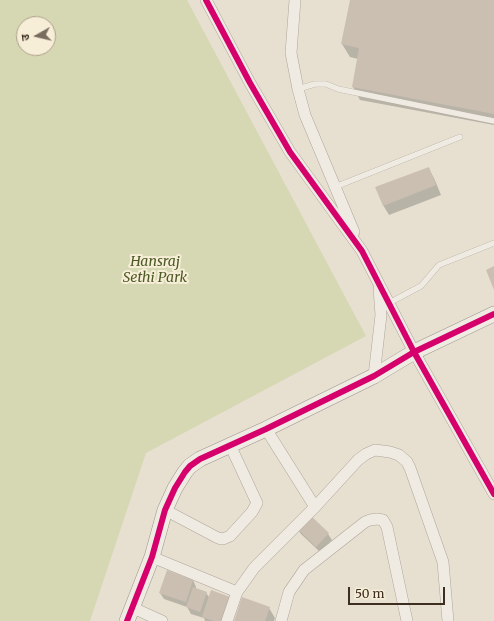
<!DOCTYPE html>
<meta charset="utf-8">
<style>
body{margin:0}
#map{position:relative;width:494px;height:621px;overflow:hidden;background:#e7e0d1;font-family:Merriweather,"Noto Sans Devanagari",serif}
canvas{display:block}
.north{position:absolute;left:16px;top:16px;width:40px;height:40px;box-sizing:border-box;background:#f7eed8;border:1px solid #ada18e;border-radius:50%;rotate:262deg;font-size:11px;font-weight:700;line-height:16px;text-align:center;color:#3d2e20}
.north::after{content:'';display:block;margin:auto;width:14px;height:18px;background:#786c5e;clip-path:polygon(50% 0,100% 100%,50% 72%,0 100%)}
.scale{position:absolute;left:348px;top:587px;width:97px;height:18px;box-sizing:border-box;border:2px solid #3d2e20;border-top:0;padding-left:5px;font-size:12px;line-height:14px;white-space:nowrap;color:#3d2e20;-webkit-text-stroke:3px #f7eed8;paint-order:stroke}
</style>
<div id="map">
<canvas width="494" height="621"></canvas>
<div class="north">उ</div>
<div class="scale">50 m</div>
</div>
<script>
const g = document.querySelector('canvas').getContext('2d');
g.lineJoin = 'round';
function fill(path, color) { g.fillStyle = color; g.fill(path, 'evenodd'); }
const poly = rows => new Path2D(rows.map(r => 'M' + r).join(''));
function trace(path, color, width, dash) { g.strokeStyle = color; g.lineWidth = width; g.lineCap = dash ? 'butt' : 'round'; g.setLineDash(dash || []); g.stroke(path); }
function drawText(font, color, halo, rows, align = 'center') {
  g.font = font + ' Merriweather,serif'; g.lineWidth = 4; g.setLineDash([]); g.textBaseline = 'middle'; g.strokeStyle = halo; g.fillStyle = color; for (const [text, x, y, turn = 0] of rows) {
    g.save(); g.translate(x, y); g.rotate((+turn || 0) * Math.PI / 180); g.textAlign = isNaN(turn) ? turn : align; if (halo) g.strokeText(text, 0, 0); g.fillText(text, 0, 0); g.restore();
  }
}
const green = poly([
 [0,0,187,0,366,336,146,453,90,621,0,621],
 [24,24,48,24,48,48,24,48]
]);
const shadow = poly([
 [351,0,494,0,494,125,360,100,353,87,358,59,350,57,342,44],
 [428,168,434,178,441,195,389,215,383,205],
 [297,528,328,534,332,540,320,552,301,534],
 [193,580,196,587,196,589,206,593,227,621,205,621,204,618,191,614,187,607,164,599,160,593],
 [269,608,275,618,274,621,235,621]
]);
const building = poly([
 [350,0,494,0,494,114,352,87,359,48,341,44],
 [429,167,436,185,383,206,375,187],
 [494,266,494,290,486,270],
 [309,514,329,533,316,547,296,527],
 [167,570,193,580,186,602,159,593],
 [193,587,207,592,200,612,186,607],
 [211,590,230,597,222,621,214,621,202,617],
 [242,597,270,607,265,621,234,621]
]);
const lane = poly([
 [298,89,315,84,326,84,338,89,494,121],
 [335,187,460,137],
 [389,303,421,286,439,265,494,243]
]);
const street = poly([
 [206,0,250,83,290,152,362,251,414,352,494,494],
 [295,0,291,53,298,89,305,115,354,232],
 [374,376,381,315,379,288],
 [266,429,315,507],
 [165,510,218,538,223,539,230,536,252,512,257,503,230,445],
 [152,557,237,592],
 [131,607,162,621],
 [227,621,237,592,254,568,315,507,358,460,366,454,375,450,390,452,399,455,407,462,410,468,443,562,448,621],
 [281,621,289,592,304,570,365,522,370,520,377,519,383,520,387,527,407,621]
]);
const secondary = poly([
 [127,621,152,557,165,510,175,488,185,472,190,466,200,459,266,429,374,376,414,352,494,314]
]);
const cycleway = poly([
 [206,0,250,83,290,152,362,251,414,352,494,494],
 [127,621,152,557,165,510,175,488,185,472,190,466,200,459,266,429,374,376,414,352,494,314]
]);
const parkNames = [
 ["Hansraj",155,262],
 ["Sethi Park",155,278]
];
fill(green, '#d6d7b3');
fill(shadow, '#0003');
fill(building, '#cbbfb2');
trace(lane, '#ada599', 6);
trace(street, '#ada599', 12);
trace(secondary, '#9c958a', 16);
trace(lane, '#efebe3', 5.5);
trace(street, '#efebe3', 11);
trace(secondary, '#efebe3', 15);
trace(cycleway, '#d6006c', 6);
drawText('italic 14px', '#4d5a26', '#f7eed8', parkNames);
</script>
